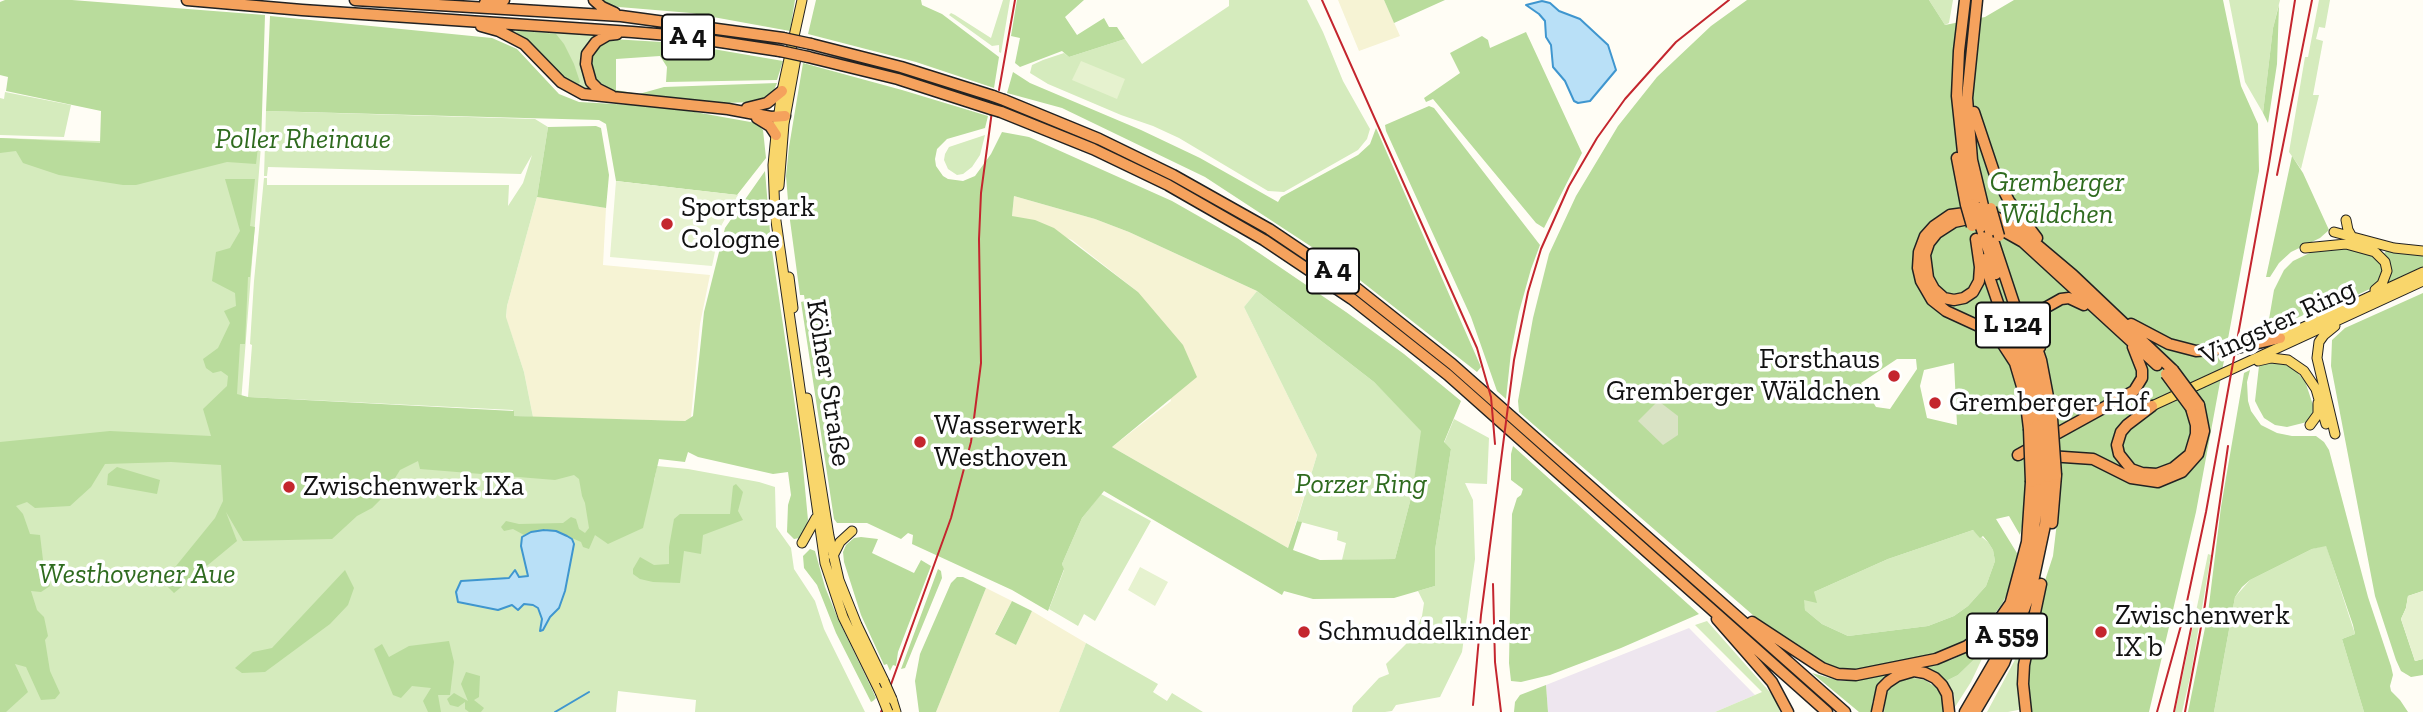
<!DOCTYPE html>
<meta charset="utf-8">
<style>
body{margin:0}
canvas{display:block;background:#fffdf5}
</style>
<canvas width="2423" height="712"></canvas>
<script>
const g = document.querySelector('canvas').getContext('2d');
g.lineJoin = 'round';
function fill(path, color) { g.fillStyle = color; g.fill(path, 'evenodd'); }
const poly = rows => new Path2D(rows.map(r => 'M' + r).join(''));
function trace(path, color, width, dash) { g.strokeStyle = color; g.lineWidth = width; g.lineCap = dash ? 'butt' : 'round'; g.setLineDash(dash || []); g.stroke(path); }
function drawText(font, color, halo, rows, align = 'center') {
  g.font = font + ' "Zilla Slab",serif'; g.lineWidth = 7; g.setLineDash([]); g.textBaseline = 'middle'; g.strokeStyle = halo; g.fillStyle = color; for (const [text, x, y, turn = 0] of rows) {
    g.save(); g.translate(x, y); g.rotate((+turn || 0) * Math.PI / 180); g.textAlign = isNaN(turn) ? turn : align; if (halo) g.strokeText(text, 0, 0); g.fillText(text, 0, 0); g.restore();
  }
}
const industrial = poly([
 [1689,628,1755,695,1715,712,1548,712,1546,685]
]);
const farmland = poly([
 [1338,0,1384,0,1400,36,1359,51],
 [1014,196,1095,219,1129,232,1257,291,1244,307,1317,455,1288,548,1112,447,1171,401,1138,292,1072,240,1012,216],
 [537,197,606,208,603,265,710,275,700,324,691,417,685,421,533,417,524,372,506,318,507,306],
 [986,588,1012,601,995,633,1016,645,1032,611,1086,643,1059,712,936,712]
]);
const green = poly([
 [1003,0,1010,0,1001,53,999,52,999,45,992,46,949,15,951,13,955,15,991,38],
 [1229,0,1307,0,1323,32,1343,81,1370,129,1367,139,1358,150,1284,192,1268,191,1179,138,1153,126,1121,115,1048,84,1030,73,1032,65,1043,60,1064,53,1069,57,1125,39,1142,64,1229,6],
 [1929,0,1953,0,1949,23,1945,25],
 [2229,0,2280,0,2273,28,2263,113,2245,82],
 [2319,0,2330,0,2325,28,2319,27,2316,39,2323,41,2313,95,2319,95,2301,169,2289,152,2305,57,2308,57],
 [504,28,600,34,588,46,596,89,581,90],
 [5,92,71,105,64,137,0,135,0,98,4,99],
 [266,111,535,119,548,127,537,197,507,306,506,317,524,372,533,417,514,416,513,410,248,397,252,345,250,344,254,281,264,178,267,178,267,185,509,185,508,206,523,183,532,155,521,174,268,167,267,176,264,176],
 [985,135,980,155,972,167,963,174,957,175,948,169,944,160,945,154,949,147],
 [0,138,261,146,238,441,0,446],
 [1257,291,1374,382,1422,431,1412,494,1395,559,1342,560,1346,543,1337,540,1338,532,1297,521,1317,455,1244,307],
 [1454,419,1489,438,1487,484,1465,483,1473,500,1475,559,1462,652,1440,697,1396,705,1392,711,1385,712,1352,712,1353,706,1379,678,1389,674,1386,664,1413,637,1422,616,1424,603,1418,591,1435,586,1435,550,1451,449,1444,443],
 [234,442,654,481,657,466,688,469,759,482,775,487,776,527,791,548,794,569,815,601,824,629,865,712,695,712,696,700,618,691,616,712,0,712,0,449],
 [1101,494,1151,521,1095,621,1084,614,1078,626,1049,609,1064,570,1062,564,1082,518],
 [1973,530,1988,542,1993,550,1995,561,1986,586,1968,606,1954,616,1928,626,1848,636,1822,624,1805,610,1803,600,1814,592,1888,559],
 [2326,545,2355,634,2342,639,2364,712,2214,712,2235,597,2250,580,2312,549],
 [2208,554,2211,555,2191,673,2182,712,2175,712],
 [1707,621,1775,698,1780,712,1715,712,1762,692,1695,625],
 [1086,643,1158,684,1153,692,1167,701,1172,693,1203,712,1059,712],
 [2024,643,2023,709,2008,712,1987,712],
 [1988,646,1971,682,1955,707,1954,695,1946,681,1958,675]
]);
const forest = poly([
 [5,0,72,0,265,15,261,146,258,147,256,164,227,162,136,185,123,185,59,175,23,163,16,151,0,153,0,138,100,143,101,111,6,91,8,77,0,75,0,2],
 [602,0,795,0,790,31,691,13,619,7,605,4],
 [816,0,921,0,922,5,942,14,999,57,994,88,916,62,808,34],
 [1017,0,1084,0,1065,17,1077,35,1104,18,1109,27,1117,27,1125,39,1069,57,1062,51,1020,67,1015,63,1020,38,1011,36],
 [1384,0,1445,0,1394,23],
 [1747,0,1929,0,1945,25,1985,17,2014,0,2223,0,2241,86,2258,124,2259,171,2196,512,2149,712,2029,712,2026,684,2040,596,2053,556,2057,522,2025,513,2020,535,2009,516,1996,519,2020,558,2013,582,2002,604,1984,628,1968,640,1941,652,1855,670,1831,668,1769,629,1519,412,1518,401,1533,318,1549,254,1576,196,1618,126,1657,77,1711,26],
 [1897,359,1916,359,1917,369,1890,409,1876,407,1861,383],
 [1954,363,1957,425,1927,418,1920,386,1924,370],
 [1973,530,1980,538,1983,536,1988,542,1993,550,1995,561,1986,586,1968,606,1954,616,1928,626,1848,636,1822,624,1805,610,1804,600,1817,603,1814,592,1888,559],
 [2279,5,2277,64,2268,123,2263,113,2273,28],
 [270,16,492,38,517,49,559,94,579,102,667,107,756,123,763,130,766,158,737,195,616,181,606,124,599,120,266,111],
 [521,31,556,34,564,44,574,64,580,82,577,86,564,79,533,46,516,32],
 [1526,32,1582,153,1544,228,1536,223,1433,99,1426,102,1424,98,1460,73,1450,53,1482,36,1488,40,1490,48],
 [612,39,678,43,783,61,777,80,666,82,667,67,660,56,616,59,616,90,639,94,664,87,777,83,770,99,753,102,725,103,613,92,594,78,591,65,592,53,603,42],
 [803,63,902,90,988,116,985,128,947,139,937,149,935,159,936,166,943,176,948,179,963,181,975,176,991,154,1002,132,1029,137,1172,201,1237,238,1346,312,1404,354,1461,401,1444,442,1451,449,1435,550,1435,586,1394,598,1313,599,1284,591,1282,595,1104,491,1082,518,1062,564,1064,569,1048,611,1012,590,912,544,913,535,908,533,901,539,867,523,837,523,834,519,801,302,805,301,804,295,800,295,789,213,786,176,789,147],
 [1014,196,1095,219,1129,232,1257,291,1374,382,1421,431,1412,494,1395,559,1320,560,1293,550,1302,522,1297,521,1288,548,1112,447,1197,377,1183,345,1138,292,1054,228,1035,220,1012,216],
 [1013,72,1030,83,1141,130,1200,158,1278,202,1281,197,1358,155,1370,144,1376,128,1481,367,1477,372,1347,270,1205,177,1062,108,1007,93],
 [1429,106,1434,108,1540,245,1531,269,1519,312,1511,352,1506,399,1497,391,1471,317,1386,131,1385,125],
 [596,126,601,128,609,175,606,208,537,197,548,127],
 [2292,156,2303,173,2329,230,2320,238,2291,252,2279,263,2270,277,2266,277],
 [765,171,771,244,801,446,808,520,804,533,800,538,794,539,787,532,788,505,791,495,788,472,773,474,698,457,688,452,685,462,659,459,643,528,608,544,595,535,589,549,583,547,581,542,556,531,534,531,524,535,513,529,504,531,501,527,506,521,519,524,563,523,571,517,576,519,579,529,585,533,589,528,585,503,582,496,579,479,574,475,555,480,420,469,418,461,400,470,384,496,372,508,357,516,332,539,243,541,226,512,237,541,174,593,163,582,215,518,223,501,221,465,171,462,105,464,91,487,70,506,35,508,27,502,16,506,23,514,30,534,40,535,43,560,49,574,50,586,41,592,31,591,37,610,44,617,48,636,45,640,50,671,60,693,55,699,41,700,26,667,15,664,28,692,6,712,0,712,0,442,110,431,211,436,203,409,227,386,228,376,221,371,213,373,206,368,203,359,218,348,230,323,224,311,236,306,235,293,212,281,216,252,230,248,240,231,225,179,255,179,250,226,255,227,250,277,248,277,245,344,240,344,237,394,248,397,514,411,514,416,685,421,693,416,704,312,725,228],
 [2346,247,2375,255,2383,263,2383,277,2374,287,2334,306,2322,307,2267,331,2274,290,2284,270,2293,261,2314,251],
 [2386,251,2423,254,2423,268,2387,285,2383,255],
 [2423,293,2423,591,2408,596,2406,608,2401,619,2415,661,2423,659,2423,675,2411,677,2401,671,2396,660,2375,596,2331,366,2332,340,2345,328],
 [2270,363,2287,365,2294,369,2305,381,2314,408,2311,418,2307,422,2287,427,2275,425,2264,418,2259,409,2255,401,2259,366],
 [2250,370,2247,382,2248,401,2251,411,2261,425,2277,433,2292,436,2316,436,2324,442,2329,450,2368,597,2391,666,2393,675,2390,686,2391,691,2400,700,2408,712,2364,712,2342,639,2355,634,2353,625,2326,546,2312,549,2250,580,2242,587,2235,597,2214,712,2188,712,2208,613,2221,507,2244,373],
 [1513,446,1699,614,1621,648,1550,675,1521,682,1511,681,1509,663,1512,514,1517,498,1521,495,1523,489,1511,480,1511,454],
 [117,467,160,480,157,494,107,485,108,474],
 [736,484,743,492,738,511,743,520,703,535,701,554,684,551,680,583,653,582,640,579,633,574,633,569,640,557,654,565,669,564,669,547,674,519,680,514,730,514,733,486],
 [861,537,878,539,872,553,914,573,921,560,931,566,898,652,896,666,893,665,890,671,887,664,884,665,861,615,844,562,843,552,846,545,854,538],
 [810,549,815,551,825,587,838,619,870,685,876,698,873,701,871,702,836,633,817,585,804,568,803,556],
 [938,569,941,571,942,578,905,668,901,669],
 [345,570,354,588,348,605,330,624,265,672,242,673,235,668,253,652,272,648],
 [957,577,963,577,986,588,936,712,919,712,915,681,920,654,951,583],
 [1012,601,1032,611,1016,645,995,634],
 [1994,631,1988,646,1958,675,1946,681,1936,672,1923,667,1951,660,1972,650],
 [449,641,454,662,450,695,438,695,441,712,428,712,423,701,431,688,412,686,401,698,393,695,374,649,382,644,389,657,409,646],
 [466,672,480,676,479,697,474,700,484,708,481,712,469,712,465,709,465,702,458,707,450,705,447,699,454,693,468,701,461,684],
 [1812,673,1840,681,1856,681,1891,673,1882,679,1878,686,1872,703,1872,712,1859,712],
 [1908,677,1925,680,1937,688,1942,697,1943,712,1884,712,1886,695,1891,686],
 [1546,685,1548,712,1514,712,1515,702,1520,695]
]);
const cemetery = poly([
 [1656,403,1661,403,1678,416,1678,435,1663,445,1638,421]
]);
const pitch = poly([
 [1081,61,1125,79,1117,99,1072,80],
 [616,181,738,195,720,228,712,266,610,257],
 [1140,567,1168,582,1155,606,1128,590],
 [2423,591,2423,659,2415,661,2401,619,2406,608,2408,596]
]);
const water = poly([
 [1542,1,1550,3,1559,11,1580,19,1608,45,1616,70,1590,101,1578,103,1574,101,1565,81,1553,67,1551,45,1546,37,1545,21,1539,14,1526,5,1542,1],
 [544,530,556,531,567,536,572,539,574,544,565,591,559,608,550,617,543,630,540,631,542,619,538,608,533,605,524,604,518,610,512,605,498,610,458,602,456,592,461,581,509,578,515,570,519,577,528,576,521,546,522,537,531,532,544,530]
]);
const stream = poly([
 [555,712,589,692]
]);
const major = poly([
 [802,0,782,91,776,135,773,165,775,214,825,563,843,617,880,692],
 [779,186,784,124,796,58],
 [2346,220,2348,230,2353,239],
 [2334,232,2394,248,2423,251],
 [2305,248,2346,244,2375,252,2385,262,2387,271,2382,284,2375,290],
 [789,277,793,308],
 [2280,338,2423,272],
 [2258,361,2271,358,2288,360,2304,371,2316,389,2326,424],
 [807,398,829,536,839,580,857,625,884,681],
 [2152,406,2423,281],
 [2310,425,2318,414,2318,403],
 [2335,434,2317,358,2319,342,2324,335,2335,326],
 [802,543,816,518],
 [833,556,840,542,852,531],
 [892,699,896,712]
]);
const highway = poly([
 [187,0,302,10,632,32,681,36,780,51],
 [355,0,621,16,783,38],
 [594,0,602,7,615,13],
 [1965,0,1959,51,1957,96,1964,162,1974,204],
 [1977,0,1967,98,1972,160,1983,206],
 [485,3,504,0],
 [481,26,499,31,524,44,561,82,583,94,728,109,771,117,785,116],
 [811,44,901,67,993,96],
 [808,57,898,79,991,109],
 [612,96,598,89,591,82,586,64,587,54,596,42,608,35,617,34],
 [1004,100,1099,139,1173,175,1269,229,1355,287,1452,364,1845,712],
 [747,108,767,103,782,91],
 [1001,112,1093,149,1168,185,1264,240,1352,299,1448,375,1827,712],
 [1974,112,1994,172,2009,201,2037,238],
 [757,118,770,126,776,135],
 [1957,158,1966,205],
 [1973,218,1954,222,1937,233,1929,243,1925,255,1928,278,1934,289,1944,298,1954,300,1964,298,1973,292,1979,281,1980,267,1976,239],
 [1991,224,2023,242,2157,365],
 [1981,227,1996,274],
 [1990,231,2031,355,2044,421],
 [1983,259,2016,356],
 [2027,319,2041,360,2052,418],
 [2131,324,2169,344,2196,351,2237,348,2280,338],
 [2020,346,2031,387,2037,425],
 [2040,347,2041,318,2045,308,2061,299,2069,298,2084,305],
 [2025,396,2029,429],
 [2026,400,2015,363,2002,343,1983,328,1946,311,1932,300,1921,281,1918,268,1919,252,1925,236,1934,226,1950,215,1980,211,1998,218,2022,232,2073,275,2173,370],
 [2152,406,2127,425,2121,432,2117,445,2119,454,2131,469,2142,473,2157,474,2173,468,2190,454,2196,434,2196,425,2191,408],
 [2018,455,2134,391,2142,378,2142,370,2133,347],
 [2049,456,2093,459,2131,478,2158,482,2182,472,2198,454,2204,431,2199,405],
 [2052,523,2056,475],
 [2009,609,2027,542,2031,482],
 [1717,619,1772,682,1788,712],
 [1752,622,1822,668,1838,674,1856,675,1936,659,1967,646,1996,624,2010,604],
 [1877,712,1882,688,1888,682,1897,676,1914,671,1925,673,1935,678,1942,685,1947,694,1949,712],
 [1965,712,1997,657,2023,591,2032,552,2039,480],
 [1975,712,2004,663,2031,591,2045,525,2048,477],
 [2026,712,2023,684,2024,665,2041,584]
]);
const tram = poly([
 [999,90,1015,0],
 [881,712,951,518,971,442,981,363,979,239,981,193,992,111]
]);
const rail = poly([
 [1322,0,1477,348,1491,397,1495,444],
 [2277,175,2312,0],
 [1493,584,1495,662,1501,712],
 [1473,705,1481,615,1514,360,1528,292,1541,249,1569,186,1597,138,1625,99,1676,42,1729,0],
 [2157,712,2185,611,2206,512,2269,164,2295,0],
 [2174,712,2195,609],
 [2185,712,2204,611,2228,446]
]);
const majorBridge = poly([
 [884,681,892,699],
 [880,692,888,712]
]);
const highwayBridge = poly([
 [783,38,811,44],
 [780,51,808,57],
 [993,96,1004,100],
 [991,109,1001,112],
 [1974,204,1981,227],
 [1966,205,1972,226],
 [1983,206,1990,231],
 [1991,208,1999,236],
 [2173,370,2199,405],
 [2166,374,2191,408],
 [2052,418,2056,475],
 [2044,421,2048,477],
 [2037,425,2039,480],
 [2029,429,2031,482]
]);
const markers = [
 [667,224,7,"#c4262e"],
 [1894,376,7,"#c4262e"],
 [1935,403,7,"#c4262e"],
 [920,442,7,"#c4262e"],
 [289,487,7,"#c4262e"],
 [1304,632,7,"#c4262e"],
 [2101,632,7,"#c4262e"]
];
const shields = [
 [688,37,52],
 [1333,271,52],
 [2013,325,74],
 [2007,636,80]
];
const shieldNames = [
 ["A 4",688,37],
 ["A 4",1333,271],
 ["L 124",2013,325],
 ["A 559",2007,636]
];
const parkNames = [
 ["Poller Rheinaue",303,140],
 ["Gremberger",2057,183],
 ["Wäldchen",2057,215],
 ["Porzer Ring",1361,485],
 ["Westhovener Aue",137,575]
];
const poiNames = [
 ["Sportspark",681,208],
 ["Cologne",681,240],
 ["Forsthaus",1880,360,"right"],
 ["Gremberger Wäldchen",1880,392,"right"],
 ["Gremberger Hof",1949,403],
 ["Wasserwerk",934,426],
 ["Westhoven",934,458],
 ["Zwischenwerk IXa",303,487],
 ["Zwischenwerk",2115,616],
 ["IX b",2115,648],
 ["Schmuddelkinder",1318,632]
];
const streetNames = [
 ["Vingster Ring",2278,323,-25],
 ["Kölner Straße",828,383,81]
];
fill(industrial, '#eee6ef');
fill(farmland, '#f6f3d4');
fill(green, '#d5ebbd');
fill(forest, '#b9dc9c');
fill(cemetery, '#d9e3c4');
fill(pitch, '#e6f2cf');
fill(water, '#b9e0f7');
trace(water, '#3f96cf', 2);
trace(stream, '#3f96cf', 2);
trace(major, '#222', 11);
trace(highway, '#222', 13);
trace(major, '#f9d66b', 9);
trace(highway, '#f5a25d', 10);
trace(tram, '#c4262e', 2);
trace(rail, '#c4262e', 2);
trace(majorBridge, '#222', 11, []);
trace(highwayBridge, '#222', 13, []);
trace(majorBridge, '#f9d66b', 9);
trace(highwayBridge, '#f5a25d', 10);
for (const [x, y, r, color] of markers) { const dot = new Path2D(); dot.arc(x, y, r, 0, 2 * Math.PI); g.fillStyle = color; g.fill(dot); trace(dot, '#fff', 2.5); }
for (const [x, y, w] of shields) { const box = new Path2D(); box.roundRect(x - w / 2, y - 22.5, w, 45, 5); g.fillStyle = '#fff'; g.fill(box); trace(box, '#111', 2); }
drawText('bold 26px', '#111', null, shieldNames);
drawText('italic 28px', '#2f6b1f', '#fff', parkNames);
drawText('28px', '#111', '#fff', poiNames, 'left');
drawText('28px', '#111', '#fff', streetNames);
</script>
